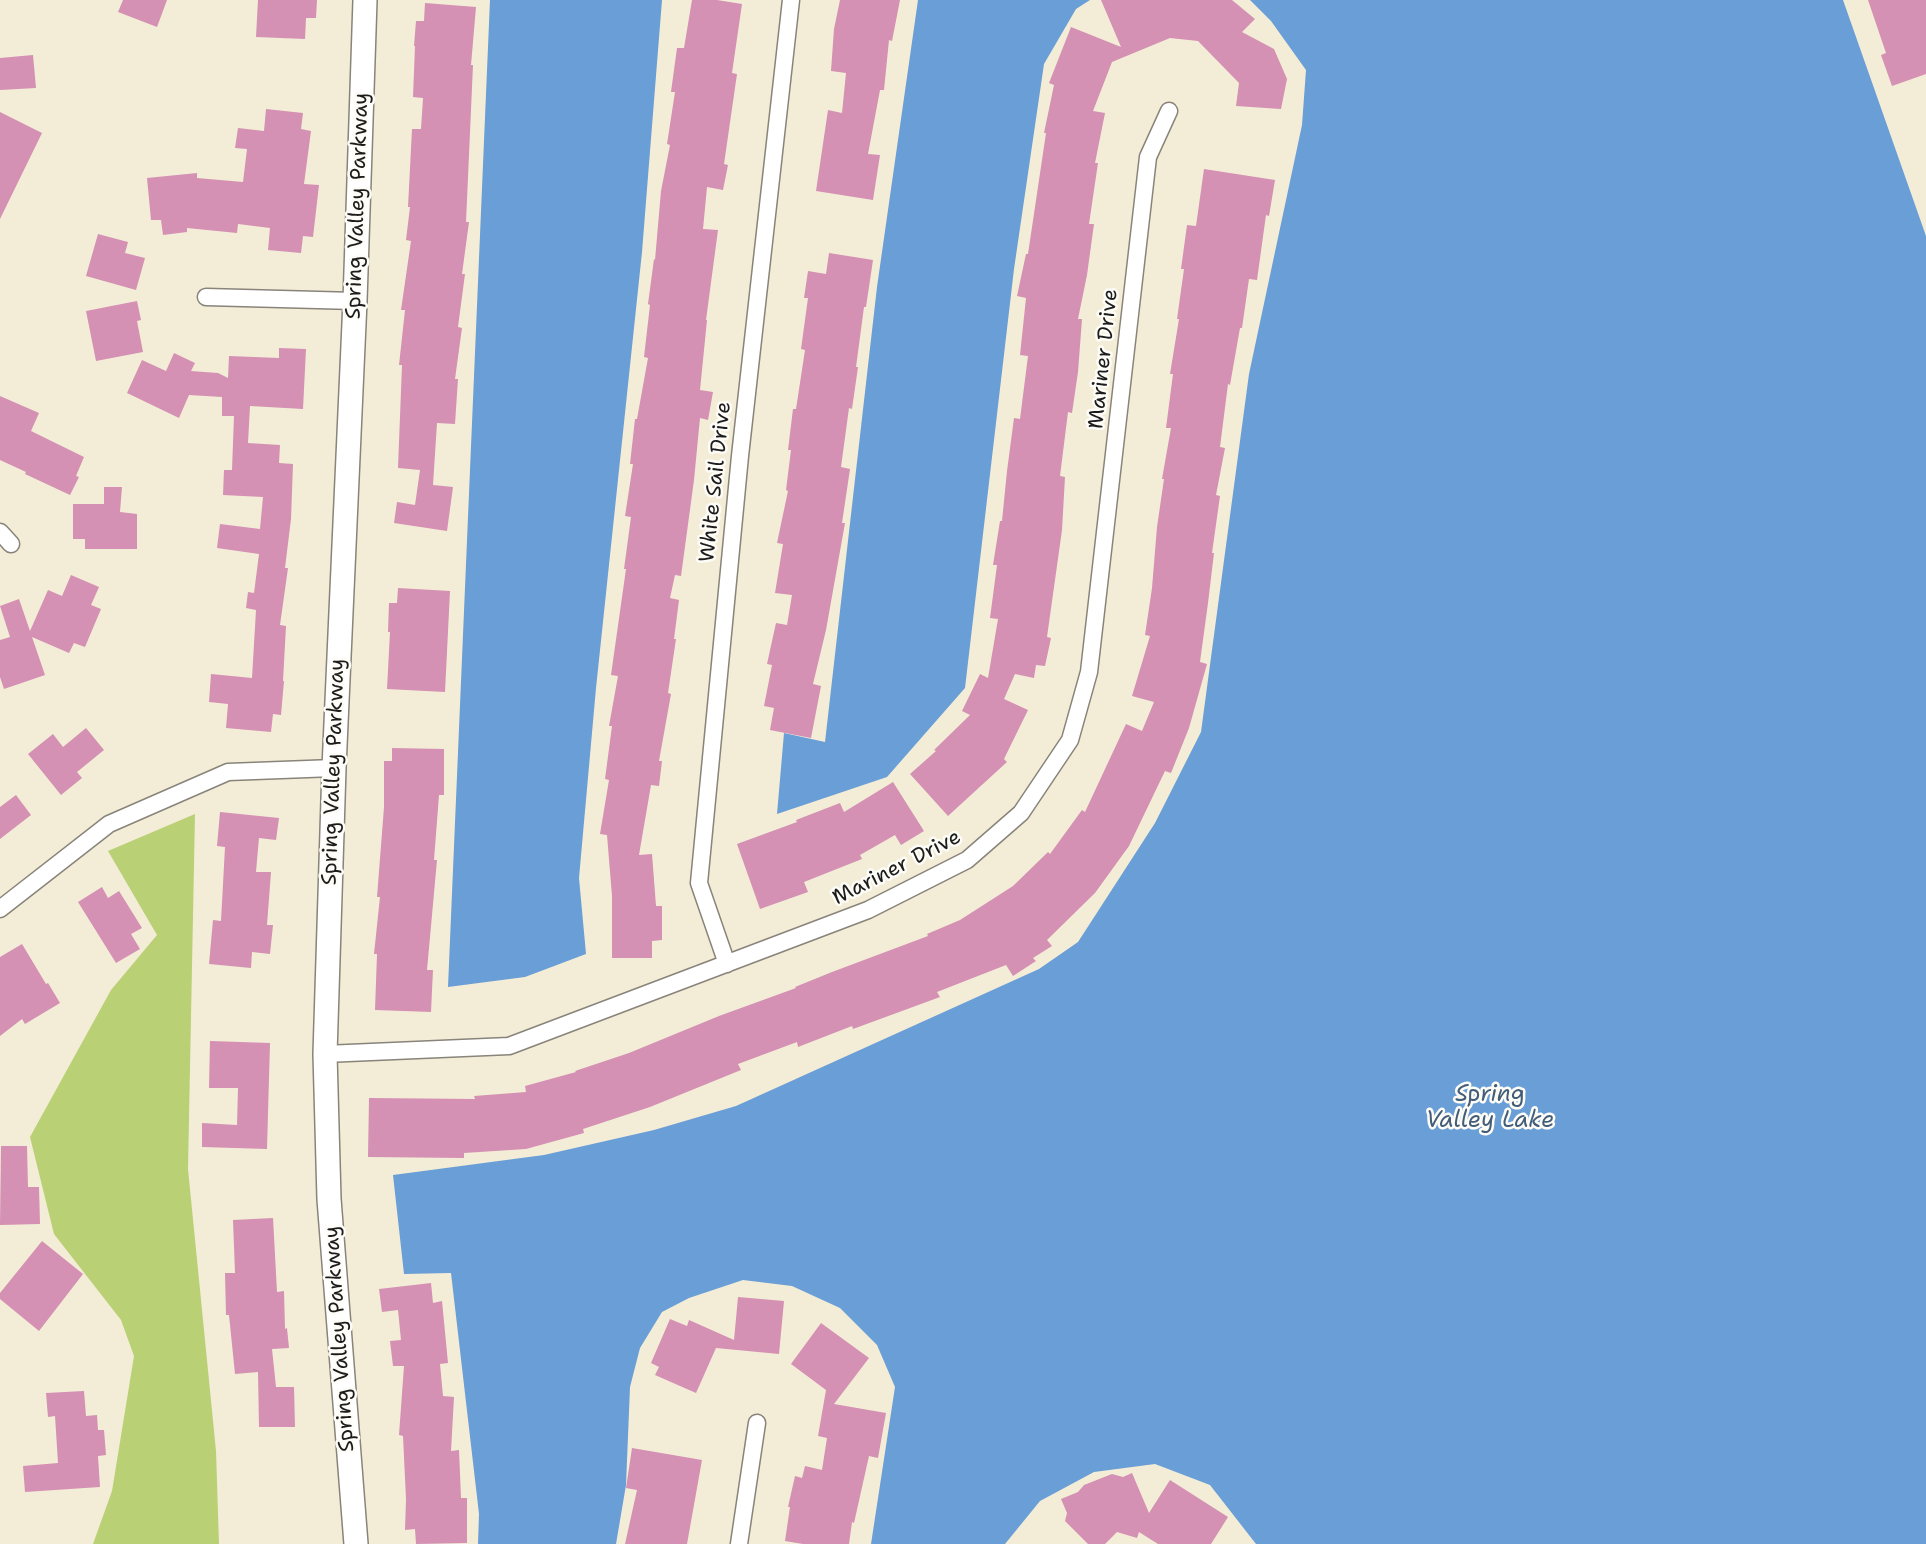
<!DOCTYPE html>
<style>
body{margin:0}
canvas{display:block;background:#f3ecd7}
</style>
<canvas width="1926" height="1544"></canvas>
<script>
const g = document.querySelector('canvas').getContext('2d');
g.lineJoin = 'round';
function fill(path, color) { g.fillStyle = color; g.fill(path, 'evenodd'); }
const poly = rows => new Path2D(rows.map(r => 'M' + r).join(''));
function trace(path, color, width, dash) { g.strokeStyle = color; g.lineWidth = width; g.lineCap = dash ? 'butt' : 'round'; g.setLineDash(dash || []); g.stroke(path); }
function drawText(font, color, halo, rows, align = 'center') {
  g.font = font + ' "Shantell Sans",sans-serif'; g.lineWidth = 5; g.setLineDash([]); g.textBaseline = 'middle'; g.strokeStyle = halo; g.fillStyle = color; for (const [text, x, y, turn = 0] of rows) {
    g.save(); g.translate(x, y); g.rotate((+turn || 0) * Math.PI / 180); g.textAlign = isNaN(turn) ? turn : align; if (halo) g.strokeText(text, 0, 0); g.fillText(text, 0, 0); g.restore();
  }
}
const green = poly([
 [195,814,188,1169,216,1451,219,1544,93,1544,112,1491,134,1356,121,1320,54,1234,30,1137,111,990,157,935,108,851]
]);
const water = poly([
 [490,0,662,0,642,252,596,688,579,878,586,954,525,977,448,987],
 [918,0,1090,0,1076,9,1044,64,1014,269,965,688,887,777,777,814,784,733,825,742,877,287],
 [1250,0,1843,0,1926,236,1926,1544,1256,1544,1210,1485,1155,1464,1094,1472,1040,1501,1005,1544,871,1544,895,1387,877,1345,840,1308,792,1286,743,1280,689,1298,662,1312,640,1348,630,1387,626,1485,616,1544,478,1544,479,1514,451,1273,404,1274,393,1175,544,1155,654,1130,736,1106,1039,969,1078,942,1155,823,1201,732,1249,374,1302,125,1306,70,1271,21]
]);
const building = poly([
 [123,0,167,0,157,27,118,12],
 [258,0,317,0,316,18,306,18,305,39,256,37],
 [692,0,717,0,742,4,732,73,737,74,724,164,728,165,723,190,707,187,703,229,718,230,706,320,707,320,700,390,713,392,708,420,700,418,694,480,681,576,675,575,670,598,679,600,674,639,676,639,668,693,671,694,659,761,662,761,659,786,651,785,639,855,652,854,656,906,662,906,662,940,652,941,652,958,612,958,612,896,607,835,600,834,609,780,605,779,612,726,609,726,618,676,611,675,626,569,624,569,631,517,625,516,633,464,630,464,635,419,637,419,648,358,644,357,650,305,648,304,654,259,655,260,661,191,670,145,667,144,675,92,671,92,677,48,684,48],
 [840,0,900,0,892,41,889,40,884,90,880,90,868,154,880,155,873,200,816,191,828,110,842,113,846,73,831,71,834,29],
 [1101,0,1232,0,1255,19,1242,32,1274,49,1287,79,1281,109,1236,106,1239,83,1198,41,1170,38,1112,62,1093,111,1105,113,1095,163,1098,163,1089,224,1094,224,1087,275,1078,319,1082,319,1078,372,1072,413,1068,412,1060,476,1065,477,1062,530,1047,637,1051,638,1045,666,1036,665,1034,678,1015,674,1004,699,1028,710,1004,759,1007,762,948,816,910,774,936,751,934,750,970,715,962,711,980,674,988,678,998,619,990,618,997,565,993,565,1000,521,1002,521,1007,471,1014,418,1020,419,1028,356,1020,355,1026,298,1017,296,1026,254,1028,254,1046,133,1044,133,1054,85,1049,83,1071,27,1121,47],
 [1868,0,1926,0,1926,74,1892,86,1881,55,1886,53],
 [425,3,476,7,471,65,473,65,466,222,469,222,462,274,465,274,458,327,462,328,455,379,458,379,455,424,437,423,433,485,453,487,447,531,394,523,397,502,415,505,420,470,398,468,402,365,399,365,405,310,401,310,411,241,406,240,410,207,408,207,412,129,421,129,423,98,413,97,415,46,414,46,416,21,424,21],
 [33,55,36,88,0,90,0,58],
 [266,109,303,113,301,129,311,131,304,184,319,185,313,237,303,236,301,253,268,250,270,228,238,224,237,233,187,228,187,232,163,235,161,220,151,220,147,178,197,173,197,178,243,182,247,149,235,148,238,128,264,131],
 [0,112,42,133,0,219],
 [1204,169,1275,180,1269,216,1266,215,1257,280,1249,279,1242,328,1240,328,1230,385,1228,384,1220,447,1225,448,1216,495,1220,496,1212,553,1214,553,1208,603,1200,662,1207,664,1189,728,1171,773,1165,771,1129,846,1095,893,1047,940,1052,946,1033,958,1036,961,1013,976,1006,965,937,992,940,997,853,1029,852,1026,798,1047,797,1042,738,1064,741,1070,650,1107,583,1129,584,1133,526,1149,464,1153,464,1158,368,1157,369,1098,475,1099,474,1096,526,1092,525,1086,576,1072,575,1071,629,1053,719,1016,796,988,795,987,832,972,928,936,927,934,960,920,1013,886,1048,852,1050,854,1082,810,1085,812,1126,724,1142,731,1154,702,1132,696,1150,636,1145,635,1152,588,1157,527,1164,479,1162,479,1171,428,1166,428,1173,374,1170,374,1179,319,1177,319,1184,269,1181,269,1187,225,1196,226],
 [98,234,128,242,125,253,145,258,136,290,86,276],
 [829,253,873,260,866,307,864,307,856,367,858,367,852,409,849,408,841,467,850,469,842,523,845,523,826,630,813,684,821,686,811,738,770,730,774,708,764,706,772,665,767,664,776,623,787,625,792,595,775,593,783,544,777,543,788,491,786,490,791,450,788,450,793,409,796,409,805,350,801,349,808,298,804,298,808,271,826,274],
 [137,301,141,320,137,321,143,352,96,361,86,311],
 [279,348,306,349,303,409,250,406,248,443,280,445,279,463,293,464,291,519,285,568,288,568,280,625,286,626,283,681,284,681,281,715,273,714,271,732,226,728,228,704,209,702,211,674,252,678,256,610,246,608,248,592,254,593,259,554,217,548,220,524,260,529,263,497,223,495,224,470,232,470,234,416,222,416,222,397,189,395,179,418,127,393,142,360,166,371,174,353,195,363,191,371,218,373,228,378,229,356,279,358],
 [0,396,39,413,31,431,84,457,76,476,79,477,70,495,25,474,26,472,0,460],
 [104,487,122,487,120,512,137,514,137,549,85,549,85,539,73,539,73,504,104,504],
 [71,575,99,587,91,605,101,609,85,647,74,643,69,653,32,637,45,675,4,689,0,677,0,640,10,637,0,606,19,599,30,631,48,590,62,596],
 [398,588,450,591,445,692,387,689,390,632,388,632,389,603,397,603],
 [86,728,104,750,77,772,82,778,61,795,28,754,53,734,63,747],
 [392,748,444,749,444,795,439,795,434,860,437,860,427,970,433,970,431,1012,375,1010,377,954,374,954,380,897,377,897,384,807,384,761,392,761],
 [893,782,924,831,901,845,895,835,860,855,862,859,804,882,808,892,760,909,737,844,797,822,796,820,840,803,844,812],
 [16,795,31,815,0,839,0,807],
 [220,812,279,818,276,840,259,838,256,872,271,872,267,925,273,925,270,954,252,952,251,968,209,964,213,920,221,921,225,847,217,846],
 [102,887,108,898,119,891,142,928,131,934,140,949,116,963,78,902],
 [22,944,46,984,48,983,60,1003,25,1024,22,1019,0,1036,0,957],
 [210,1041,270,1043,267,1149,202,1147,202,1123,237,1125,238,1088,209,1088],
 [1,1146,27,1146,28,1187,39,1187,40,1224,0,1225],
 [273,1218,277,1292,284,1291,285,1329,287,1328,289,1348,272,1349,276,1387,294,1387,295,1427,259,1427,258,1372,235,1374,229,1315,226,1315,225,1273,235,1273,233,1220],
 [42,1241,83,1274,39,1331,0,1299,0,1293],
 [431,1283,433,1303,442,1301,448,1363,440,1364,443,1396,454,1397,451,1451,459,1450,461,1498,467,1498,467,1543,416,1544,415,1529,405,1530,406,1499,403,1436,399,1435,404,1366,393,1366,390,1341,401,1340,398,1310,382,1312,379,1289],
 [738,1297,784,1301,779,1354,716,1348,696,1393,655,1375,659,1367,651,1363,670,1319,687,1326,689,1320,734,1340],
 [821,1323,869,1358,834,1404,886,1413,878,1458,869,1456,854,1523,852,1522,849,1544,803,1544,785,1541,790,1507,788,1507,795,1476,802,1478,805,1466,822,1470,827,1438,818,1436,826,1390,791,1364],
 [84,1391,86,1416,97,1415,98,1430,104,1430,106,1455,98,1456,100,1487,25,1492,23,1466,58,1463,55,1416,48,1417,46,1393],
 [632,1448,702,1460,687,1544,625,1544,637,1490,626,1488],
 [1132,1473,1149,1513,1170,1480,1228,1517,1211,1544,1158,1544,1139,1532,1137,1538,1117,1532,1105,1544,1088,1544,1065,1521,1067,1513,1061,1499,1078,1492,1084,1485,1112,1474,1123,1477]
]);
const street = poly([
 [206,297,355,301],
 [0,532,11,544],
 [0,909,109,824,228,772,334,768],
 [727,964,699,883,740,456,791,0],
 [325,1054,509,1046,868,910,967,860,1021,813,1070,740,1089,672,1148,157,1169,111],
 [739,1544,757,1423]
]);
const secondary = poly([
 [356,1544,329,1199,325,1054,334,768,355,301,365,0]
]);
const streetNames = [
 ["Spring Valley Parkway",358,206,-88],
 ["Mariner Drive",1104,359,-84],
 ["White Sail Drive",716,482,-84],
 ["Spring Valley Parkway",334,772,-88],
 ["Mariner Drive",897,868,-27],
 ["Spring Valley Parkway",340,1339,-94]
];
const waterNames = [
 ["Spring",1490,1095],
 ["Valley Lake",1490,1121]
];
fill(green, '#bad075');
fill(water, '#6a9ed6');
fill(building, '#d491b3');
trace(street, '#88847a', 19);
trace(secondary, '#88847a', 26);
trace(street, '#fff', 16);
trace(secondary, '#fff', 23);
drawText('21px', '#1c1c1c', '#fdfcf7', streetNames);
drawText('italic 23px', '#435d79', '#fdfcf7', waterNames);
</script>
